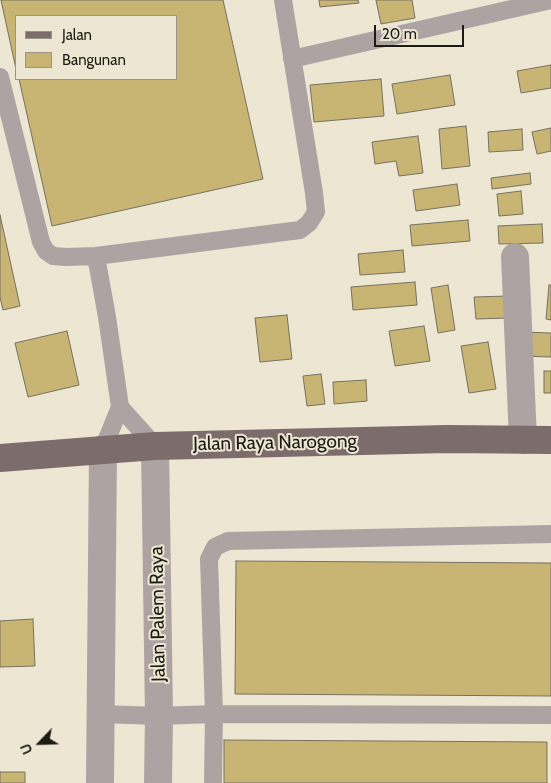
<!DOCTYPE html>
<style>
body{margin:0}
#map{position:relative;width:551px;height:783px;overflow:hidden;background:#ece6d3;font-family:Cabin,sans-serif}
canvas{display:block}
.legend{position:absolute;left:15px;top:15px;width:162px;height:65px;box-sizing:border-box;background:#ece6d3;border:1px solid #999587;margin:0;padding:6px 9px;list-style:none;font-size:15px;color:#1d1b14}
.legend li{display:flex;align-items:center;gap:10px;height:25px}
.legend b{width:25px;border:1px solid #999587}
.north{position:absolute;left:15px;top:718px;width:50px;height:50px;-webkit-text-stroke:4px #ece6d3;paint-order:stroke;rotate:246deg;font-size:14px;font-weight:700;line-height:20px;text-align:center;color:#1d1b14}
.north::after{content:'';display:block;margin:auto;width:18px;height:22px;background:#1d1b14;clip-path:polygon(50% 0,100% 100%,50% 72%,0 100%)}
.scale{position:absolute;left:374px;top:25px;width:90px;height:22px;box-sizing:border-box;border:2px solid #1d1b14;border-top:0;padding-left:6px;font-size:15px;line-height:18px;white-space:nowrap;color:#1d1b14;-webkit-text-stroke:4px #ece6d3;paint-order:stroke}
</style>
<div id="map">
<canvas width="551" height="783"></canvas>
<ul class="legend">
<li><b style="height:6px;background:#7d6c6c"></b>Jalan</li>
<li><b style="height:14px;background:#c9b573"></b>Bangunan</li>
</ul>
<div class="north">U</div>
<div class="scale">20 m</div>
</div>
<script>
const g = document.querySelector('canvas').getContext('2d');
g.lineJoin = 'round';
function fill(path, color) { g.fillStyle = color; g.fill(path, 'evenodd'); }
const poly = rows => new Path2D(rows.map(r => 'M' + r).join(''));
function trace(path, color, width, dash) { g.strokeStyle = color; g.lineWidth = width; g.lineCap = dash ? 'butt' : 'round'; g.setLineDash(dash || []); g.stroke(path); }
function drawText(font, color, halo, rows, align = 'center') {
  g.font = font + ' Cabin,sans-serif'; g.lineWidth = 4; g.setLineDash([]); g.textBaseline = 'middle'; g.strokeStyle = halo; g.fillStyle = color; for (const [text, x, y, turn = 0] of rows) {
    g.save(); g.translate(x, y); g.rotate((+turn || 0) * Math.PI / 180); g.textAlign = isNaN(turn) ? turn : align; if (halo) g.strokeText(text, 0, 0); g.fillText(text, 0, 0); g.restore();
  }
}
const building = poly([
 [1,0,223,0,263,179,52,226,19,79,176,79,176,16,16,16,16,69,1,0],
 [319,0,358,0,359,3,320,7,319,0],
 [376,0,412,0,415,18,381,24,376,0],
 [551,65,551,88,521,93,517,71,551,65],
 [450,75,455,105,397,114,392,84,450,75],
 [381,79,384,116,314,122,310,85,381,79],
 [466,126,470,166,442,169,439,129,466,126],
 [551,128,551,151,537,154,532,132,551,128],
 [522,129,523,150,489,152,488,132,522,129],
 [418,136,423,173,399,176,396,161,375,164,372,142,418,136],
 [530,173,531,184,492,189,491,178,530,173],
 [457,184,460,205,416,211,413,190,457,184],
 [521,191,523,214,499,216,497,194,521,191],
 [0,215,20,306,3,310,0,297,0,215],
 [468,220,470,241,412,246,410,225,468,220],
 [542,224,543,243,499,244,498,226,542,224],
 [403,250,405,272,360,275,358,254,403,250],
 [415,282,417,305,353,310,351,287,415,282],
 [448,285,455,330,438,333,431,288,448,285],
 [549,285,551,285,551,320,546,319,549,285],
 [508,296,509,318,476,319,474,297,508,296],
 [287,315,292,359,260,362,255,318,287,315],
 [424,326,430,361,395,366,389,331,424,326],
 [67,331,79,385,28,397,15,343,67,331],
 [522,332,551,333,551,357,521,356,522,332],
 [488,342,496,389,469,393,461,346,488,342],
 [544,371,551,371,551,393,544,393,544,371],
 [321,374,325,404,307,406,303,376,321,374],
 [366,380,367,401,334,404,333,382,366,380],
 [236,561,551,563,551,696,235,694,236,561],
 [33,619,35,666,0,667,0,621,33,619],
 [224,740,547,742,547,783,224,783,224,740],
 [0,772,25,772,25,783,0,783,0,772]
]);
const lane = poly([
 [292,59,551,0],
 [0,77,41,242,46,251,53,256,66,257,96,256],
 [120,407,155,446],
 [103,449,120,407,107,317,96,256,300,230,309,223,316,212,314,193,283,0],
 [101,714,159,716,214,714,551,715],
 [213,783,214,714,209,559,215,547,228,541,551,534]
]);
const street = poly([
 [515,257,523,440],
 [155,446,159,716,158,783],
 [100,783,103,449]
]);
const primary = poly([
 [0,458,155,446,447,439,551,440]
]);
const streetNames = [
 ["Jalan Raya Narogong",275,443,-1],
 ["Jalan Palem Raya",158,614,-91]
];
fill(building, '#c9b573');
trace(building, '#767161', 1);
trace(lane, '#ada3a3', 18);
trace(street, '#ada3a3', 28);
trace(primary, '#7d6c6c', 28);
drawText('19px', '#1d1b14', '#ece6d3', streetNames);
</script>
